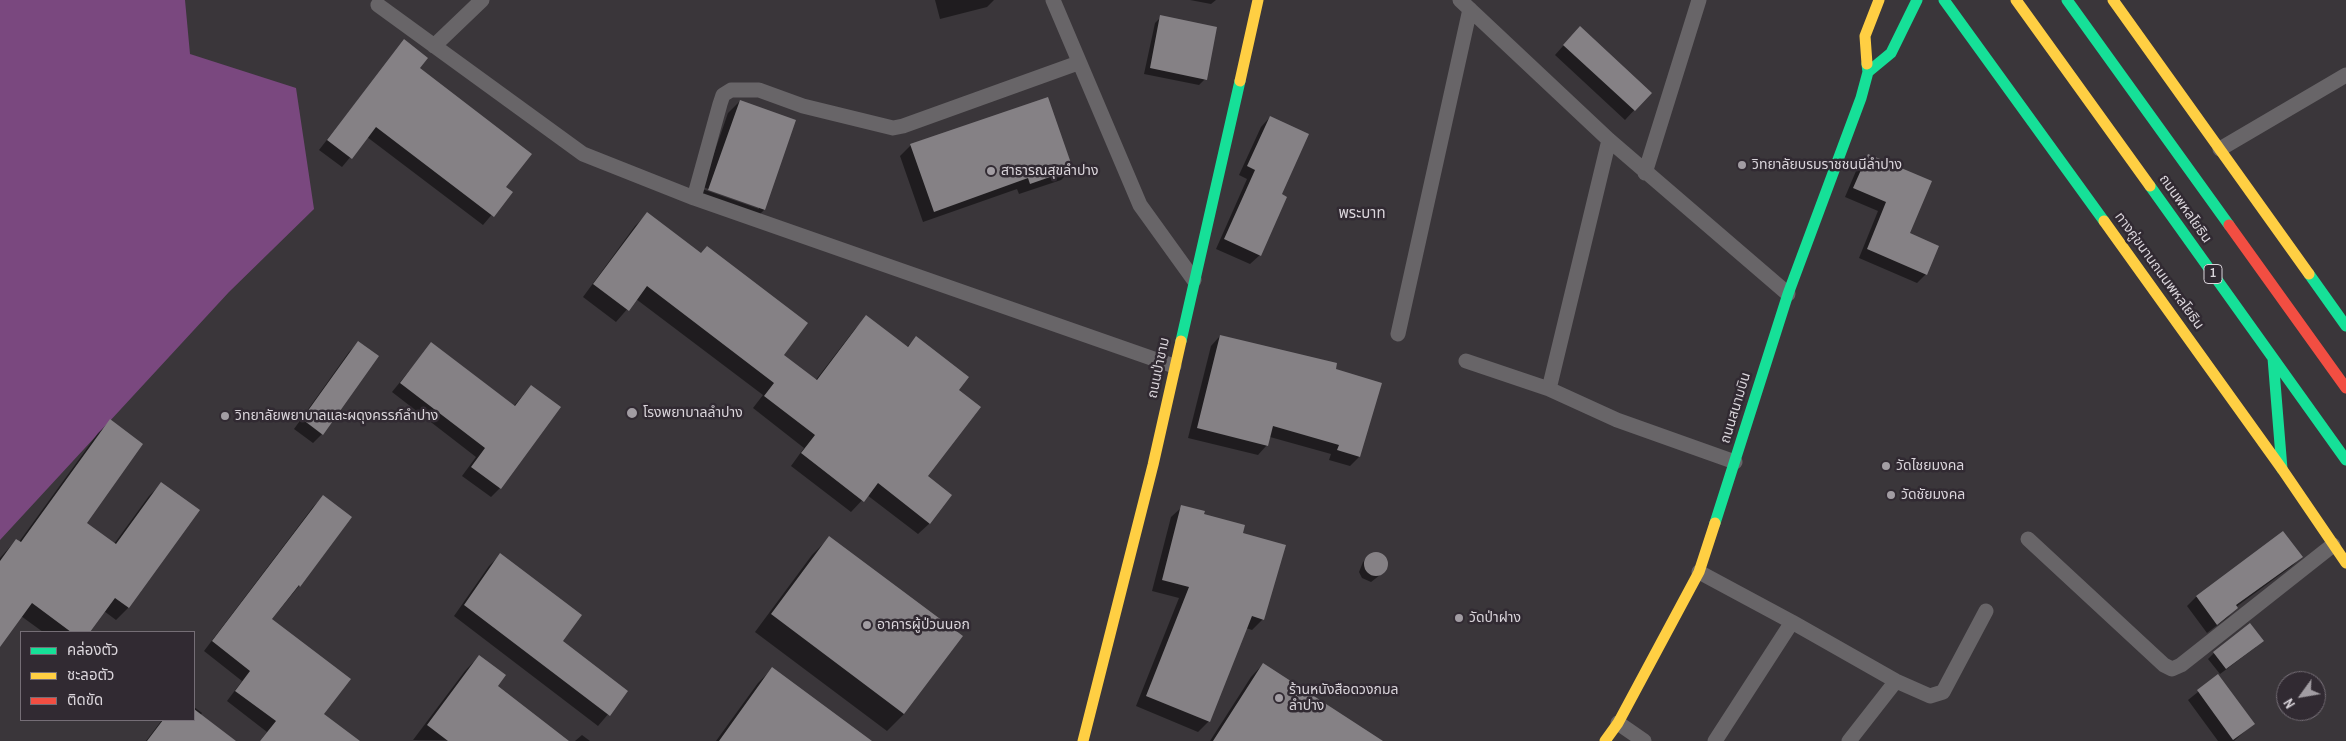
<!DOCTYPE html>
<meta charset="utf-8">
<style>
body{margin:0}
#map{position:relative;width:2346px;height:741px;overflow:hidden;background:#3a363a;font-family:"Archivo Narrow","Noto Sans Thai",sans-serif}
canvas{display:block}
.legend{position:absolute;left:20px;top:631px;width:175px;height:90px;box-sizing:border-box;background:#312a32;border:1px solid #756e76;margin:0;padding:6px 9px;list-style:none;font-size:15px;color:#dad5db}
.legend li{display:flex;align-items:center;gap:10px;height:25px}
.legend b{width:25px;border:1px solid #756e76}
.north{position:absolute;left:2276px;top:671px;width:50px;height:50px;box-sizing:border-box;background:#312a32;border:1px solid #756e76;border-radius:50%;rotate:238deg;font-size:14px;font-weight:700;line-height:20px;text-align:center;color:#dad5db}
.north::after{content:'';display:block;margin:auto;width:18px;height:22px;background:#a29da3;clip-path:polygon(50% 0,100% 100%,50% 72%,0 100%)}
</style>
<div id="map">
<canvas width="2346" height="741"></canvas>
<ul class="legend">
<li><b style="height:6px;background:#16e098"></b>คล่องตัว</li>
<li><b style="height:6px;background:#ffcf43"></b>ชะลอตัว</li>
<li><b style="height:6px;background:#f24e42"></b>ติดขัด</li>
</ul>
<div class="north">N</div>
</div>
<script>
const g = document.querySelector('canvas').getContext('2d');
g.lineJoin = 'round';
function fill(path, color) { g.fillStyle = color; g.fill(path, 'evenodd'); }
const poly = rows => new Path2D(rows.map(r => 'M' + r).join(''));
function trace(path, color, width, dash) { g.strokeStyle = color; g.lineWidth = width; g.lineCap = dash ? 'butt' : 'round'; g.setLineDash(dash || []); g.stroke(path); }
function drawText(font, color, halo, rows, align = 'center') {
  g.font = font + ' "Archivo Narrow","Noto Sans Thai",sans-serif'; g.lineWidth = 5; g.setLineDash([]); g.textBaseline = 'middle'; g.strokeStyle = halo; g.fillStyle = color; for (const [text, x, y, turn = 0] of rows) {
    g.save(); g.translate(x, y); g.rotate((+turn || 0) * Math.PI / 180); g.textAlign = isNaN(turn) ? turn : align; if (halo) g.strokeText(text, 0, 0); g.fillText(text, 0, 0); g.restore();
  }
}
const forest = poly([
 [0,0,185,0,190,54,296,88,314,209,229,292,0,540]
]);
const shadow = poly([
 [935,0,994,0,987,7,940,19],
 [1190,0,1216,0,1211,4],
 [1161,17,1205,79,1199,85,1144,74,1155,23],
 [1571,37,1650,93,1625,120,1555,55],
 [404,41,419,69,505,187,511,192,483,225,367,137,342,167,319,150],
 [740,101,795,121,764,210,752,222,697,202,728,113],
 [703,187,759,207,759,209,702,189],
 [1270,117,1280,195,1260,255,1250,264,1216,249,1247,179,1239,175,1261,127],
 [911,145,1072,169,1061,180,1019,194,1017,189,923,222,900,156],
 [1868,155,1926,274,1917,283,1859,258,1878,211,1845,197,1859,164],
 [647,214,782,355,815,381,855,329,867,317,906,348,916,338,957,390,926,477,930,523,918,534,867,495,851,512,791,466,804,448,753,408,763,395,636,299,616,322,583,297,635,226],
 [1220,336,1334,370,1359,457,1350,466,1329,460,1331,454,1270,437,1267,445,1258,455,1188,438,1211,346],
 [358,343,322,434,313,443,294,429,349,352],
 [431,344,513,407,531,386,500,488,491,497,462,476,476,457,392,392],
 [110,421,85,523,114,544,149,496,161,484,198,510,128,608,116,620,104,611,89,632,43,632,21,616,0,645,0,558,16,540,19,542,98,433],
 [323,497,350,518,299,586,271,620,322,714,358,741,260,741,267,732,227,701,242,681,204,651,313,507],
 [1182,507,1241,533,1263,619,1252,630,1246,628,1209,721,1198,732,1136,706,1179,598,1152,591,1171,517],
 [2283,533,2301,557,2292,566,2236,607,2228,617,2207,633,2187,606,2196,597],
 [829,538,904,714,887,731,755,632,812,555],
 [1376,554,1383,556,1386,562,1384,572,1371,582,1362,578,1359,572,1363,562,1369,556],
 [500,555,561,641,627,692,598,726,454,616,489,566],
 [2256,647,2220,674,2208,659,2214,653],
 [479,656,496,686,567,741,413,740,465,671],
 [1263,664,1363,741,1210,741,1251,677],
 [772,669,870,741,716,741,758,683],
 [2218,676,2253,724,2234,741,2218,741,2188,700],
 [194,707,202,713,200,716,234,741,146,741,162,720,194,720],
 [582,735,590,741,575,741]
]);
const building = poly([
 [1160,15,1217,27,1207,80,1150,68],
 [1580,26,1652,93,1635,111,1563,45],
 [404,39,428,58,420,68,532,154,506,187,513,192,494,217,376,127,352,159,327,140],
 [1048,97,1073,169,1030,184,1028,178,934,212,910,144],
 [740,100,796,120,765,210,708,190],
 [1270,116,1309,134,1282,194,1287,197,1261,256,1224,239,1255,170,1247,166],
 [1868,154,1932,181,1910,233,1939,246,1927,275,1867,249,1886,202,1853,188],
 [647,212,701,253,707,246,808,323,784,355,817,380,866,315,908,347,916,336,969,377,959,390,981,407,928,476,952,495,930,524,878,483,864,502,801,453,815,435,764,396,774,383,647,286,629,311,593,284],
 [1220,335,1337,363,1336,369,1382,383,1360,457,1337,450,1339,445,1273,426,1268,446,1197,428],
 [358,341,379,356,323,435,302,419],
 [431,342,515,406,531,385,561,407,501,489,471,467,485,448,400,383],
 [110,419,143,444,87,523,116,544,161,482,200,510,129,608,115,598,90,632,71,632,32,603,0,647,0,561,16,539,21,542],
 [323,495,352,517,300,587,299,585,272,619,351,679,324,714,360,741,260,741,276,721,235,691,250,671,212,641],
 [1181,505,1205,511,1204,514,1245,525,1243,533,1286,545,1264,620,1252,616,1210,722,1146,696,1189,587,1162,580],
 [2283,531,2303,557,2236,605,2238,608,2217,625,2196,596],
 [829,536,963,636,904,714,771,614],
 '1364 564a12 12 0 1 1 24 0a12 12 0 1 1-24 0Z',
 [500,553,582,615,563,641,628,691,610,716,464,605],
 [2250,623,2264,641,2226,669,2213,652],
 [479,655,506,675,498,686,569,741,448,741,427,725],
 [1263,663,1383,741,1213,741],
 [772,667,872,741,719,741],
 [2218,674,2255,724,2233,740,2197,690],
 [194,709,236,741,147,741,163,720,194,720]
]);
const street = poly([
 [1053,0,1140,205,1194,280],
 [1460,0,1609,140,1788,294],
 [378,5,583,154,694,198,1174,366],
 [434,46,482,0],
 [2220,149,2346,75],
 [1645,173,1699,0],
 [694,198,720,104,723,95,731,90,759,90,803,106,893,128,903,126,1078,63],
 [1398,334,1470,9],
 [1466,361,1549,389,1617,420,1735,462],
 [1549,389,1609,140],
 [2028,539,2164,665,2172,669,2181,665,2333,545],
 [1699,572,1792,622,1896,681,1930,696,1943,692,1986,611],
 [1618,723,1644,741],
 [1715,741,1792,622],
 [1849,741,1896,681]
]);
const fast = poly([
 [1944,0,2104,221],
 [2067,0,2229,225],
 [1868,72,1891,53,1917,0],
 [2150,186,2346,460],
 [2309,274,2346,326],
 [1181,341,1240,81],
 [2273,358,2282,469],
 [1715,523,1788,294,1861,98,1868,72,1867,64]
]);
const slow = poly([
 [2016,0,2150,186],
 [2113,0,2309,274],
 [1867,64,1865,36,1879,0],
 [1240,81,1258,0],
 [2104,221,2282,469,2346,563],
 [1083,741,1153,465,1181,341],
 [1605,741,1618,723,1699,572,1715,523]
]);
const jam = poly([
 [2229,225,2346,388]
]);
const markers = [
 [1742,165,5,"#a29da3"],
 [991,171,5,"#a29da3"],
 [632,413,6,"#a29da3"],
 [225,416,5,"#a29da3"],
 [1886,466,5,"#a29da3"],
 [1891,495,5,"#a29da3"],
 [1459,618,5,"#a29da3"],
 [867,625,5,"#a29da3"],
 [1279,698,5,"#a29da3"]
];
const shields = [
 [2213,274,18]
];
const shieldNames = [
 ["1",2213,274]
];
const poiNames = [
 ["วิทยาลัยบรมราชชนนีลำปาง",1752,165],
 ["สาธารณสุขลำปาง",1001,171],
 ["โรงพยาบาลลำปาง",643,413],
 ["วิทยาลัยพยาบาลและผดุงครรภ์ลําปาง",235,416],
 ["วัดไชยมงคล",1896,466],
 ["วัดชัยมงคล",1901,495],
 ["วัดป่าฝาง",1469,618],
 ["อาคารผู้ป่วนนอก",877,625],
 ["ร้านหนังสือดวงกมล",1289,690],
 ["ลำปาง",1289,706]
];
const streetNames = [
 ["ถนนพหลโยธิน",2185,209,55],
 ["ทางคู่ขนานถนนพหลโยธิน",2159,271,54],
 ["ถนนป่าขาม",1159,368,-78],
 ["ถนนสนามบิน",1736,408,-73]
];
const neighbourhoodNames = [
 ["พระบาท",1362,214]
];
fill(forest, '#7a487f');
fill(shadow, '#0007');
fill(building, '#858185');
trace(street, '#686568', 15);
trace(fast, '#16e098', 11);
trace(slow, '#ffcf43', 11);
trace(jam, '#f24e42', 11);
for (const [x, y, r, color] of markers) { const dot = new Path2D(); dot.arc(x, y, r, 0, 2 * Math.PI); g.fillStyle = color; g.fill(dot); trace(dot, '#312a32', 2); }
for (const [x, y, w] of shields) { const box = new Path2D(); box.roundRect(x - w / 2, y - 9.5, w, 19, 4); g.fillStyle = '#312a32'; g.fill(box); trace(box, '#dad5db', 1); }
drawText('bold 12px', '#dad5db', null, shieldNames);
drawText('14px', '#dad5db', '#312a32', poiNames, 'left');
drawText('14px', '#dad5db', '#312a32', streetNames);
drawText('15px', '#dad5db', '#312a32', neighbourhoodNames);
</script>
